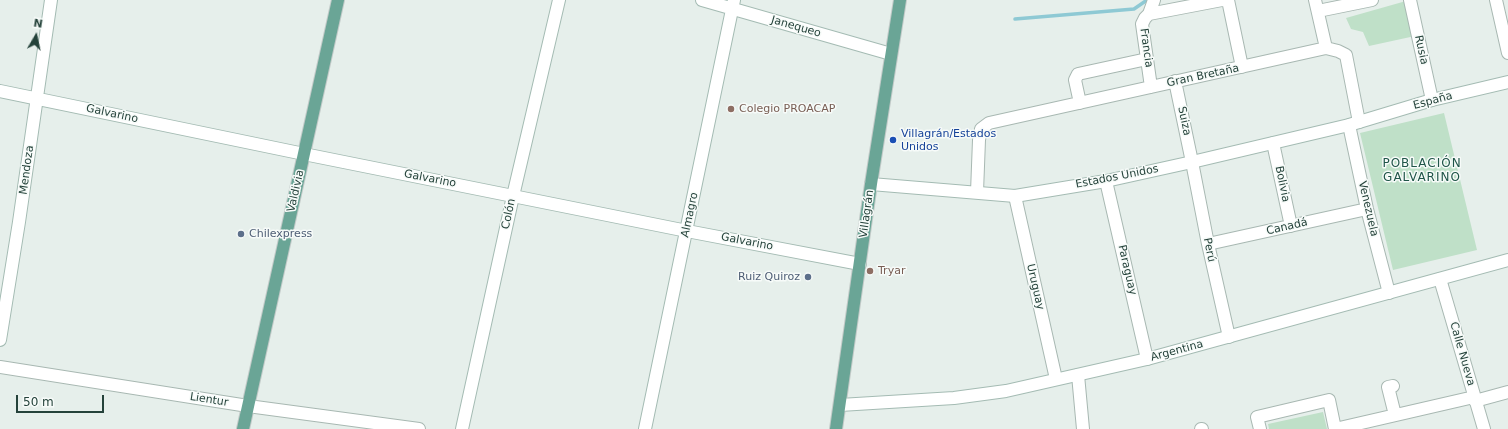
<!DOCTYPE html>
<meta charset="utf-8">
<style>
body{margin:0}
#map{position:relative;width:1508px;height:429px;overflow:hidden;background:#e6efeb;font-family:"DejaVu Sans",sans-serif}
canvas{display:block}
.north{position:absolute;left:16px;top:16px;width:40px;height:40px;-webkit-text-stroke:3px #f7fbf9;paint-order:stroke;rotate:9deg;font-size:11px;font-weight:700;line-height:16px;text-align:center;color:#24423a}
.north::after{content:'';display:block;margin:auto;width:14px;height:18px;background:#24423a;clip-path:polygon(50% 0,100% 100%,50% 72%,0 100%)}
.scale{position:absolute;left:16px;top:395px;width:88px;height:18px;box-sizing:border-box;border:2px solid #24423a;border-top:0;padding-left:5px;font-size:12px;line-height:14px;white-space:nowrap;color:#24423a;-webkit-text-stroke:3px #f7fbf9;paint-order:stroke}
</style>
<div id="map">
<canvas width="1508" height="429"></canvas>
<div class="north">N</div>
<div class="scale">50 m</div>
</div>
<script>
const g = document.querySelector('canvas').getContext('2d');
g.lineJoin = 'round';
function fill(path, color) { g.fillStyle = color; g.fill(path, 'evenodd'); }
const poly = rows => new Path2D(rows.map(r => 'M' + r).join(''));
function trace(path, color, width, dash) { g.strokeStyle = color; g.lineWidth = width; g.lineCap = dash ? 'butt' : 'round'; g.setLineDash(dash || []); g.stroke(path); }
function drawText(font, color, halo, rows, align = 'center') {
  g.font = font + ' "DejaVu Sans",sans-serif'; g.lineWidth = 3; g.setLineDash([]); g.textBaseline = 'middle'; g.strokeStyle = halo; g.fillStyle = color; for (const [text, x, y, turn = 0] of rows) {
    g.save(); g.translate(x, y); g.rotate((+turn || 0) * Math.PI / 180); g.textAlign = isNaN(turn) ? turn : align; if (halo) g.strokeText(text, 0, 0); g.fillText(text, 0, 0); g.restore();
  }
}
const green = poly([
 [1406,1,1415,36,1369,46,1363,32,1351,29,1346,18],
 [1444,113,1477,250,1393,270,1360,133],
 [1323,412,1327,429,1269,429,1268,424]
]);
const stream = poly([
 [1015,19,1134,9,1147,0]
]);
const street = poly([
 [1228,0,1242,67],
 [1315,0,1326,48],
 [1410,0,1432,100],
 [1496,0,1508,53],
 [1318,11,1372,0],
 [1149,14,1154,0],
 [1175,81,1192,162,1208,244,1229,337],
 [1151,87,1142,24,1145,18,1149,14,1222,0],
 [1080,103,1075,80,1078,74,1147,59],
 [1349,125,1367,209,1389,293],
 [1273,143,1291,226],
 [1106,181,1147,359],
 [977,192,979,140,981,129,989,123,1326,48,1338,51,1346,55,1359,122],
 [1015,196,1056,379],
 [1208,244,1367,209],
 [1440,279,1484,429],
 [0,367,248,406,419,429],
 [1078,375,1083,429],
 [1393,386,1388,387,1395,415],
 [1475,401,1508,392],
 [1201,429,1202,429],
 [1260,429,1257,417,1329,400,1335,429,1474,397]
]);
const secondary = poly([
 [702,0,891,54],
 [0,91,304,154,687,231,860,264],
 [871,184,1015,196,1106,181,1192,162,1349,125,1432,100,1508,82],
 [0,340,19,222,51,0],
 [840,405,954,398,1006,391,1147,359,1508,260],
 [462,429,513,196,559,0],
 [645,429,734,0]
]);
const primary = poly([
 [243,429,338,0],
 [836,429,871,184,900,0]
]);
const markers = [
 [731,109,4,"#8d6e63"],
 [893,140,4,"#1a4fb4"],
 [241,234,4,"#5c6f8a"],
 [870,271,4,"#8d6e63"],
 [808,277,4,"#5c6f8a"]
];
const streetNames = [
 ["Janequeo",796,27,16],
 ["Francia",1146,48,82],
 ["Rusia",1421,50,78],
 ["Gran Bretaña",1203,76,-12],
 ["España",1433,101,-15],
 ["Galvarino",112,114,12],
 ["Suiza",1184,121,78],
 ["Mendoza",27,170,-82],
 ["Estados Unidos",1117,177,-11],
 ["Galvarino",430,179,11],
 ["Bolivia",1282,184,78],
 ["Valdivia",296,191,-77],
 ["Venezuela",1368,209,77],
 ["Colón",509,214,-78],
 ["Villagrán",867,214,-82],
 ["Almagro",690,215,-78],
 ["Canadá",1287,227,-13],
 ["Galvarino",747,242,11],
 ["Perú",1209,250,78],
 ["Paraguay",1127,270,77],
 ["Uruguay",1035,287,77],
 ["Argentina",1177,351,-15],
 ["Calle Nueva",1462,354,74],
 ["Lientur",209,400,9]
];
const educationNames = [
 ["Colegio PROACAP",739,109],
 ["Tryar",878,271]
];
const transitNames = [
 ["Villagrán/Estados",901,134],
 ["Unidos",901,147]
];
const serviceNames = [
 ["Chilexpress",249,234],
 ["Ruiz Quiroz",800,277,"right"]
];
const neighbourhoodNames = [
 ["POBLACIÓN",1422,164],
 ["GALVARINO",1422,178]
];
fill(green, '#bfe0c8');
trace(stream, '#8ec9d4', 3.5);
trace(street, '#a8b8b2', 14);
trace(secondary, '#a4bbb3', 14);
trace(primary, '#c2cac8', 14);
trace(street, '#fff', 12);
trace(secondary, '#fff', 12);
trace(primary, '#6aa596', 12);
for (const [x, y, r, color] of markers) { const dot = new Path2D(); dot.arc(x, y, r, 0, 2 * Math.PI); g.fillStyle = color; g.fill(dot); trace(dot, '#f7fbf9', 1.5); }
drawText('11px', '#24423a', '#f7fbf9', streetNames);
drawText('11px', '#785e54', '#f7fbf9', educationNames, 'left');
drawText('11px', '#164399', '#f7fbf9', transitNames, 'left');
drawText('11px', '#4e5e75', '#f7fbf9', serviceNames, 'left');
g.letterSpacing = '1px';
drawText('12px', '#1f5548', '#f7fbf9', neighbourhoodNames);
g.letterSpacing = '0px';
</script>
